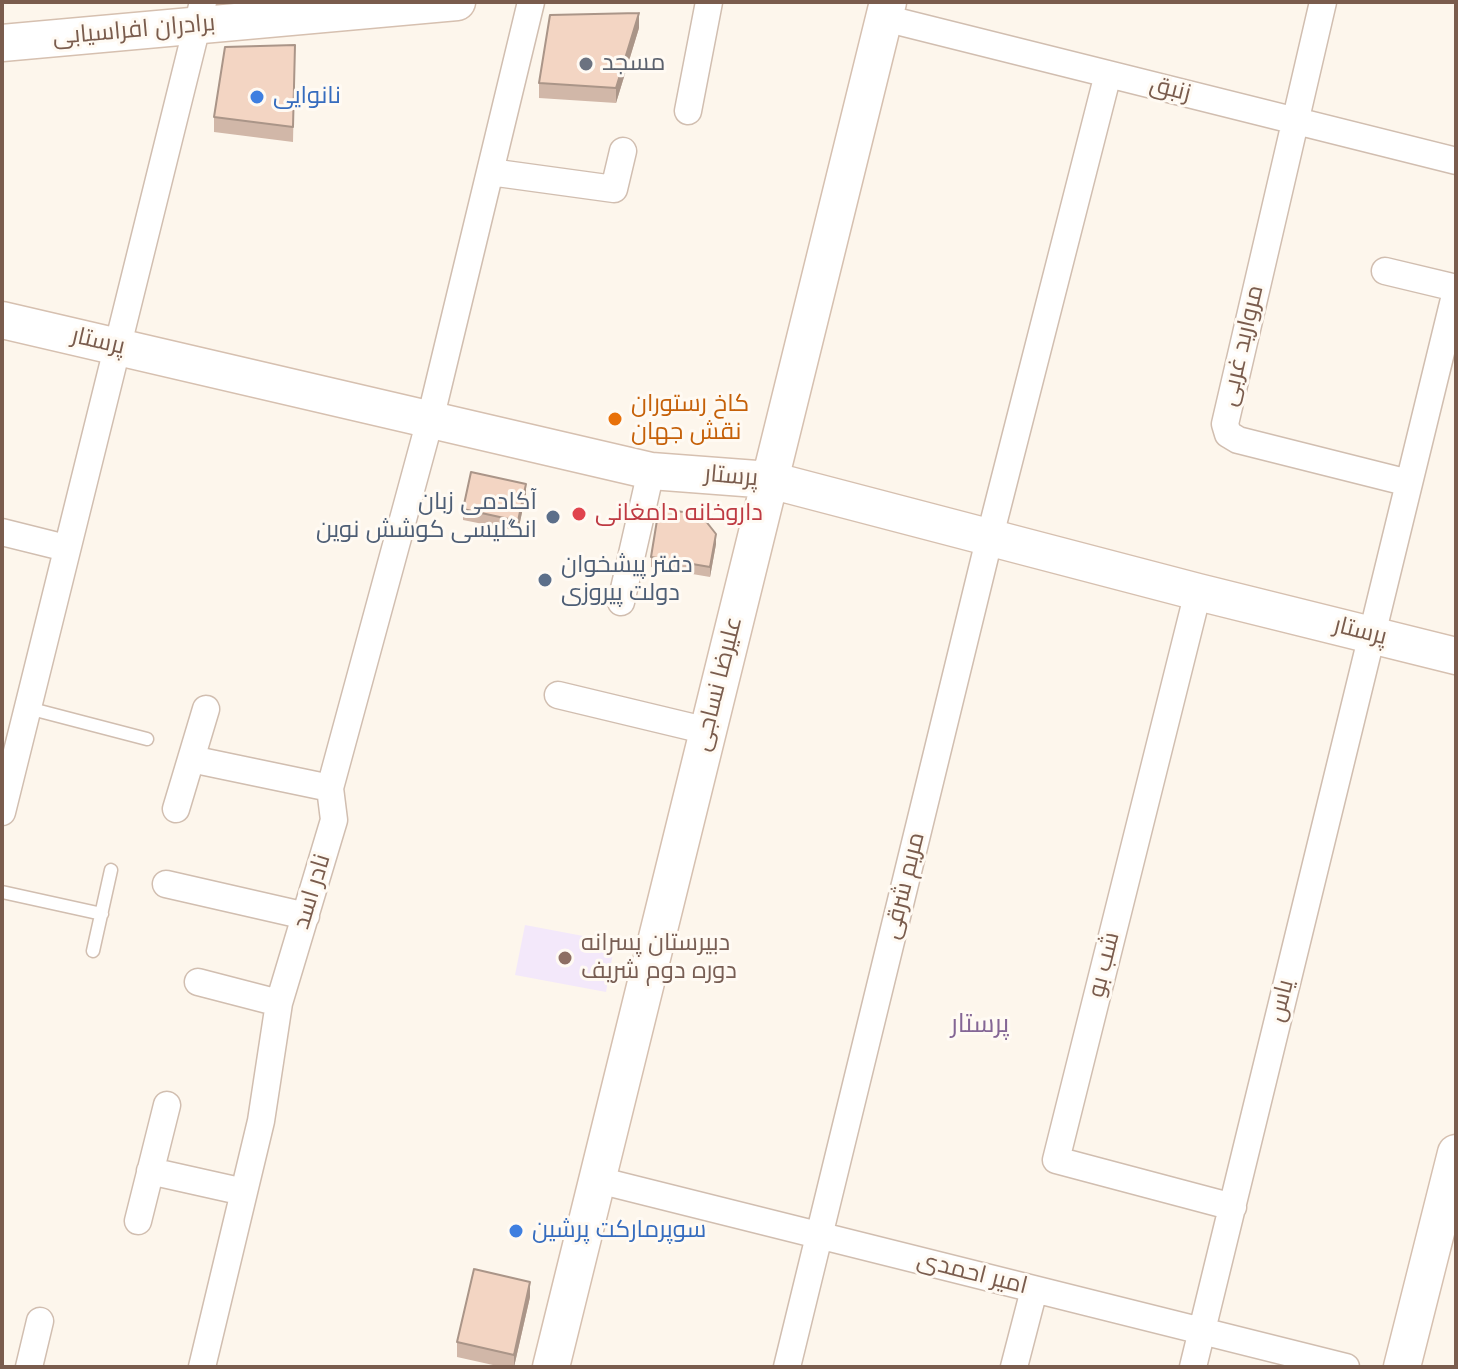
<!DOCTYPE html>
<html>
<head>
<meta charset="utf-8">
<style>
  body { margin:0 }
  #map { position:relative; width:1458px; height:1369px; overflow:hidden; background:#fdf6ec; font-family:Poppins,sans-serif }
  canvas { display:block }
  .frame { position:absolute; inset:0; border:4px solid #7a5c4d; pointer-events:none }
</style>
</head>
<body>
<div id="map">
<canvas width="1458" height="1369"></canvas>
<div class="frame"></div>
</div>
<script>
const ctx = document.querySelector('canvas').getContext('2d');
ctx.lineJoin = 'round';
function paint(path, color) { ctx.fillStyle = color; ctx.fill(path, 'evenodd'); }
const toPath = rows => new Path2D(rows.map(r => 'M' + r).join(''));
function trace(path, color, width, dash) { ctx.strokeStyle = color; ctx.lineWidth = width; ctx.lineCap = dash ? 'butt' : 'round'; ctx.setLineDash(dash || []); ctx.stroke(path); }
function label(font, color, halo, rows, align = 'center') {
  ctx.font = font + ' Poppins,Cairo,sans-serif'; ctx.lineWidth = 6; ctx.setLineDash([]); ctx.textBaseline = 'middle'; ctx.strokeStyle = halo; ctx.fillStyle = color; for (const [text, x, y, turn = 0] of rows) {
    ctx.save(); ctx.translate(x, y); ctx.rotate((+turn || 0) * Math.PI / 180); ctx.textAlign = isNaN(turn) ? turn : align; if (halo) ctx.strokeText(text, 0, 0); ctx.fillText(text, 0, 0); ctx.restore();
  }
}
paint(toPath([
  [525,925,615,942,606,992,515,975]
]), '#f3e8fa');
const lane = toPath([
  [28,708,147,739],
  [2,892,102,914],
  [93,951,111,870]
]);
const street = toPath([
  [1323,2,1225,424,1228,434,1238,440,1409,483],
  [884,18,1456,161],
  [688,111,709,2],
  [490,172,614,189,623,151],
  [1385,271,1456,288],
  [2,532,66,548],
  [1198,592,1056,1160,1233,1207],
  [621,602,651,471],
  [558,695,708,731],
  [191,759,330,788],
  [176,809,206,709],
  [2,812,203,2],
  [166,884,306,916],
  [198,982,279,1003],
  [150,1171,244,1192],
  [598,1180,1346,1367],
  [138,1221,167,1105],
  [29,1367,40,1321],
  [202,1367,261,1121,279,1003,334,820,330,788,430,420,531,2],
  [787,1367,990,536,1108,74],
  [1014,1367,1034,1290],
  [1193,1367,1456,291]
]);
const secondary = toPath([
  [2,43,457,2],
  [2,320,651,471,770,480,1198,592,1456,656],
  [551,1367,888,2],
  [1402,1367,1456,1153]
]);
trace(lane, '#d1beb0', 15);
trace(street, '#d1beb0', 29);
trace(secondary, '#d6c0b0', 39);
trace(lane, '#fff', 12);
trace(street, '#fff', 26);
trace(secondary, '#fff', 36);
paint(toPath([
  [639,28,616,103,539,98,539,83],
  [295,45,293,142,214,132,214,117],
  [526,494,518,531,463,520,463,509],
  [716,544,710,577,651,567,651,557],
  [530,1297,514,1367,502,1367,457,1357,457,1342]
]), '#d1b7a8');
paint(toPath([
  [639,13,639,28,616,103,616,88],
  [526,484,526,494,518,531,518,521],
  [716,534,716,544,710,577,710,567],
  [530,1282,530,1297,514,1367,514,1355]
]), '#aa9588');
const building = toPath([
  [639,13,616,88,539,83,550,15,639,13],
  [295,45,293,127,214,117,225,47,295,45],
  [471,472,526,484,518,521,463,509,471,472],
  [659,508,701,515,716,534,710,567,651,557,659,508],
  [474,1269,530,1282,514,1355,457,1342,474,1269]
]);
paint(building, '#f3d5c3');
trace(building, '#aa9588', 2);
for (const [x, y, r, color] of [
  [586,64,8,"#6b7280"],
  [257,97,8,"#3f7fe0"],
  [615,419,8,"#e8710a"],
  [579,514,8,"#e0444e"],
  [553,517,8,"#5c6f8a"],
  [545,580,8,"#5c6f8a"],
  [565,958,8,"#8d6e63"],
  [516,1231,8,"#3f7fe0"]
]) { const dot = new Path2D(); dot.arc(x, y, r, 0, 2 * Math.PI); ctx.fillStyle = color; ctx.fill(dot); trace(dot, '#fffaf3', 3); }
label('24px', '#7a5c4d', '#fffaf3', [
  ["برادران افراسیابی",134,31,-5],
  ["زنبق",1170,90,14],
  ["پرستار",98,342,13],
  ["مروارید غربی",1243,346,-77],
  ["پرستار",731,477,5],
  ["پرستار",1360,632,14],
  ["علیرضا نساجی",719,684,-76],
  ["مریم شرقی",905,886,-76],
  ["نادر اسد",313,892,-73],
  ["شب بو",1105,965,-76],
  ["یاس",1282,1001,-76],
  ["امیر احمدی",972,1274,14]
]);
label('24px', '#5b616d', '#fffaf3', [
  ["مسجد",602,64]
], 'left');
label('24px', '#366cbe', '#fffaf3', [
  ["نانوایی",273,97],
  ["سوپرمارکت پرشین",532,1231]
], 'left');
label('24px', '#c56008', '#fffaf3', [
  ["کاخ رستوران",631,405],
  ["نقش جهان",631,433]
], 'left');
label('24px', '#4e5e75', '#fffaf3', [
  ["آکادمی زبان",537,503],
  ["انگلیسی کوشش نوین",537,531],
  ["دفتر پیشخوان",561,566,"left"],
  ["دولت پیروزی",561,594,"left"]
], 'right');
label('24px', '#be3a42', '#fffaf3', [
  ["داروخانه دامغانی",595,514]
], 'left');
label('24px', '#785e54', '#fffaf3', [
  ["دبیرستان پسرانه",581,944],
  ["دوره دوم شریف",581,972]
], 'left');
label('26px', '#846695', '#fffaf3', [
  ["پرستار",980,1025]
]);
</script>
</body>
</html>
